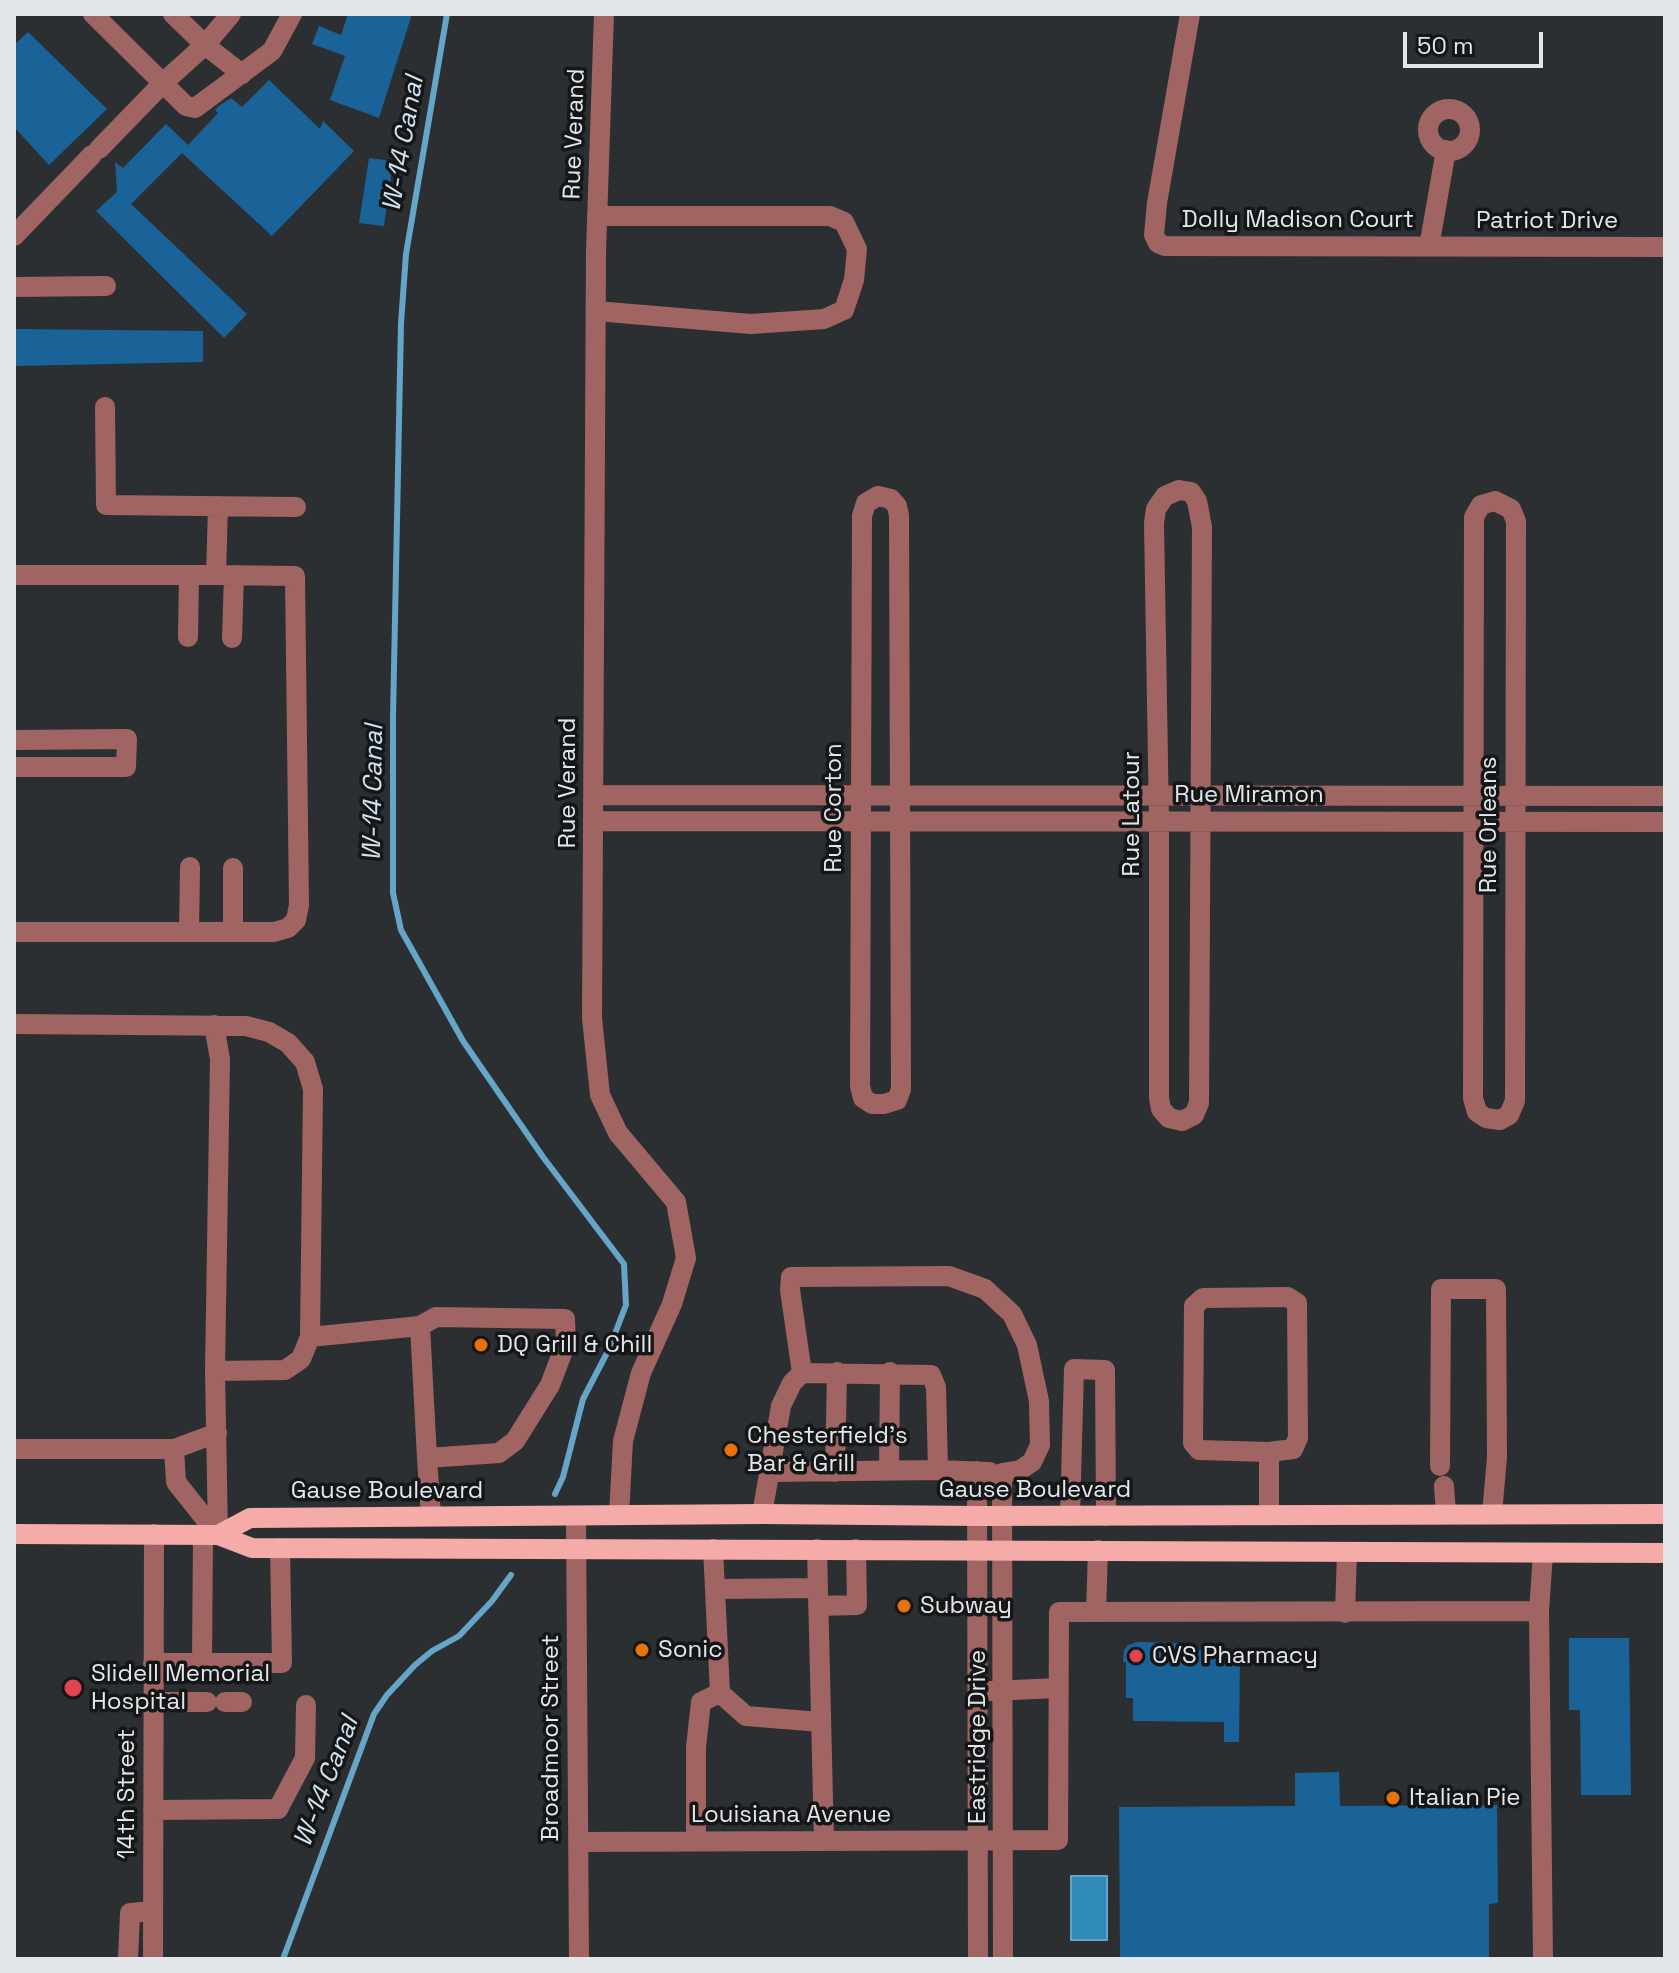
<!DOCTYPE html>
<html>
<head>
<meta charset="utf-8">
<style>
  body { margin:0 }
  #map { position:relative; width:1679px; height:1973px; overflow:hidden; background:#2b2f32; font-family:"Space Grotesk",sans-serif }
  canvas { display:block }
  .frame { position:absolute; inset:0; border:16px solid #e4e7e9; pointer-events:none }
  .scale { position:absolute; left:1403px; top:32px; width:140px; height:36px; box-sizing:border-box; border:4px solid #e4e7e9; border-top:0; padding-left:10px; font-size:24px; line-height:28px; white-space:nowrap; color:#e4e7e9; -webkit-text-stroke:6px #151618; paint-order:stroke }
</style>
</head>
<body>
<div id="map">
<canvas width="1679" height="1973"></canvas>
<div class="frame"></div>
<div class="scale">50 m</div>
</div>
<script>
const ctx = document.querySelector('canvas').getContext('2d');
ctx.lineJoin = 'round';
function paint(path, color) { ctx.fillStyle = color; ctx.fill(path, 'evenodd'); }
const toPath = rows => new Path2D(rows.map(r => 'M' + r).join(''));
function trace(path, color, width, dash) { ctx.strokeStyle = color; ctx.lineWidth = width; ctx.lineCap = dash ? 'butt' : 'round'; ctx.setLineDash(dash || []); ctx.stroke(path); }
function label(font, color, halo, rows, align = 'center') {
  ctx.font = font + ' "Space Grotesk",sans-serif'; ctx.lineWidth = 7; ctx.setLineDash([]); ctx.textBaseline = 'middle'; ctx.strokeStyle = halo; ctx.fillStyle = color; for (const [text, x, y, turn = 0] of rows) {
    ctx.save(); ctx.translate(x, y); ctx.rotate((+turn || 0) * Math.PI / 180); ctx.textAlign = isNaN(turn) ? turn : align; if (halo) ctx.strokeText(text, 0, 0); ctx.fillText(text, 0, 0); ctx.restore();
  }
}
const water = toPath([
  [1071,1876,1107,1876,1107,1940,1071,1940,1071,1876]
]);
paint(water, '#2f89b9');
trace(water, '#65a5c7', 2);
trace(toPath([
  [447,14,406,254,401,323,393,717,393,893,401,930,463,1041,543,1157,624,1264,626,1305,609,1349,583,1399,563,1477,555,1494],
  [283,1959,374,1714,387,1695,415,1665,432,1651,459,1636,492,1601,511,1575]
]), '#65a5c7', 6);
paint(toPath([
  [348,14,412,14,379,118,330,100,345,56,312,44,319,26,341,35],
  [28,32,107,109,49,165,14,127,14,45],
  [269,80,320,129,323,121,354,151,272,236,182,153,131,204,247,314,224,338,96,211,117,192,115,162,123,168,166,124,188,145,218,113,215,110,219,106,231,98,242,107],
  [369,158,393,161,384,226,359,223],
  [14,329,203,331,203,362,14,366],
  [1569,1638,1629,1638,1631,1795,1581,1795,1580,1710,1569,1710],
  [1137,1642,1181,1643,1181,1650,1240,1650,1239,1742,1224,1742,1224,1722,1133,1721,1133,1698,1126,1698,1126,1662,1123,1662,1124,1650,1128,1645],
  [1339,1772,1340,1806,1497,1805,1498,1903,1489,1904,1489,1959,1120,1959,1119,1807,1295,1806,1295,1773]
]), '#1a6399');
trace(toPath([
  [93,14,186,106,195,108,272,51,292,14],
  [173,14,205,45,242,74],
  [604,14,596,251,592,1018,600,1095,618,1133,676,1202,686,1258,672,1304,641,1373,623,1441,619,1515],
  [1190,14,1157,203,1154,235,1158,243,1165,246,1665,247],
  '1428 130a21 21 0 1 1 42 0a21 21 0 1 1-42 0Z',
  [99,149,164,82,205,45,231,14],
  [14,236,92,155],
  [1429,247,1446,150],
  [14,287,106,286],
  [596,311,751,324,824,319,844,310,854,280,857,249,844,222,830,216,597,216],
  [105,407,106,505,296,507],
  [1179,490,1191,492,1197,501,1202,527,1199,1103,1194,1115,1182,1121,1169,1118,1161,1109,1159,1098,1159,821,1154,523,1156,509,1165,496,1179,490],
  [878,496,891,499,897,506,899,516,901,1089,897,1100,884,1104,872,1104,863,1098,860,1086,862,516,866,503,878,496],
  [1495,501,1511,509,1516,521,1515,1101,1509,1115,1500,1120,1486,1118,1477,1112,1473,1098,1474,517,1481,505,1495,501],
  [14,575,216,575],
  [188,637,189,575],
  [232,638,234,575],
  [14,740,127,739,126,767,14,767],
  [594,795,1665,796],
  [593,821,1665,822],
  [233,868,233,932],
  [14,932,274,932,288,928,296,920,299,905,295,576,216,575,218,506],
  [189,932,190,867],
  [14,1024,246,1026,269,1032,288,1043,305,1062,313,1089,310,1337,301,1359,285,1370,215,1371],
  [214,1025,220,1059,215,1371,218,1535],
  [310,1337,420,1326],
  [802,1373,790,1290,791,1277,949,1276,985,1289,1012,1314,1027,1345,1039,1401,1040,1445,1032,1462,1020,1470,1002,1473,1003,1959],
  [14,1449,174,1449,217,1433],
  [174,1449,176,1482,218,1535],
  [1269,1452,1199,1450,1193,1443,1194,1306,1203,1298,1288,1297,1297,1303,1298,1438,1293,1449,1269,1452,1269,1515],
  [427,1458,499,1453,515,1441,550,1385,566,1343,565,1319,436,1317,420,1326,427,1458,431,1516],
  [1440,1466,1441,1289,1496,1289,1497,1457,1492,1514],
  [889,1470,890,1372],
  [977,1471,978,1959],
  [769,1472,938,1470,990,1472],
  [835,1472,837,1372],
  [1444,1486,1446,1514],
  [762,1514,781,1406,792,1383,802,1373,931,1375,936,1387,938,1470],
  [576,1516,579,1959],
  [1070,1516,1074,1369,1105,1370,1106,1516],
  [713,1549,715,1589,818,1588],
  [817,1549,824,1841],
  [1543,1553,1539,1611,1543,1959],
  [818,1606,857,1605,856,1549],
  [1096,1612,1098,1550],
  [1345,1613,1347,1552],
  [153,1663,282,1663,280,1548],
  [202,1663,203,1535],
  [990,1691,1059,1688],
  [720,1693,746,1716,821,1722],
  [153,1702,207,1702],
  [225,1702,242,1702],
  [153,1810,278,1809,305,1758,306,1705],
  [696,1841,696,1747,701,1702,720,1693,715,1589],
  [578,1842,1058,1840,1059,1612,1539,1611],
  [128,1959,130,1913,153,1911],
  [153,1959,154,1534]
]), '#a06563', 20);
trace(toPath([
  [14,1534,218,1535,252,1548,1665,1553],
  [218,1535,250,1518,762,1514,978,1516,1665,1514]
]), '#f5aba7', 20);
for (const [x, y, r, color] of [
  [481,1345,8,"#e8710a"],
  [731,1450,8,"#e8710a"],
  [904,1606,8,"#e8710a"],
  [642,1650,8,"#e8710a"],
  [1136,1656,8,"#e0444e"],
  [73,1688,10,"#e0444e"],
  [1393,1798,8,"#e8710a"]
]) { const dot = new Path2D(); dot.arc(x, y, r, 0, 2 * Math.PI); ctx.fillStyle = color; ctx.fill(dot); trace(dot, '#151618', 3); }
label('24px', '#e4e7e9', '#151618', [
  ["Rue Verand",575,134,-88],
  ["Dolly Madison Court",1298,220],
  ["Patriot Drive",1547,221],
  ["Rue Verand",568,783,-90],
  ["Rue Miramon",1249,795],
  ["Rue Corton",834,808,-90],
  ["Rue Latour",1132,814,-90],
  ["Rue Orleans",1489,825,-90],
  ["Gause Boulevard",1035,1490],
  ["Gause Boulevard",387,1491],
  ["Eastridge Drive",978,1737,-90],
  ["Broadmoor Street",551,1738,-90],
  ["14th Street",127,1794,-90],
  ["Louisiana Avenue",791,1815]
]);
label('24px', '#e4e7e9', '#151618', [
  ["DQ Grill & Chill",497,1345],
  ["Chesterfield's",747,1436],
  ["Bar & Grill",747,1464],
  ["Subway",920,1606],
  ["Sonic",658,1650],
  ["CVS Pharmacy",1152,1656],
  ["Slidell Memorial",91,1674],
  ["Hospital",91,1702],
  ["Italian Pie",1409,1798]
], 'left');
label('italic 26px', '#cfe3f1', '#151618', [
  ["W-14 Canal",404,144,-80],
  ["W-14 Canal",374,793,-89],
  ["W-14 Canal",327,1782,-69]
]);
</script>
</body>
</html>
